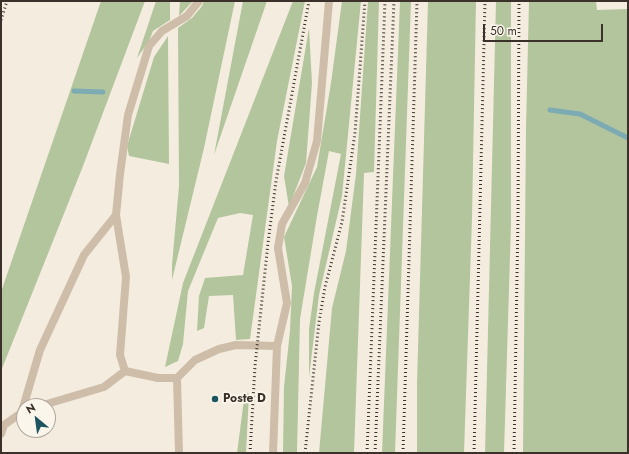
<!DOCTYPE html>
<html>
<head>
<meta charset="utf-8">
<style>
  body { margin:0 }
  #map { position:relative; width:629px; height:454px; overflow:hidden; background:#f4eddf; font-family:Jost,sans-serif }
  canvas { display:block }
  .frame { position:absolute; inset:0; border:2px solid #3b312a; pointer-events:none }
  .north { position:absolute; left:16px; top:398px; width:40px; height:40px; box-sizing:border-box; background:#fbf6ec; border:1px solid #aea79e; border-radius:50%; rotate:331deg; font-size:11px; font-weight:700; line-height:16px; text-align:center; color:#3b312a }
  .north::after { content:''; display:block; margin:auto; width:14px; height:18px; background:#1c5460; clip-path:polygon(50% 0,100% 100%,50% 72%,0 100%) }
  .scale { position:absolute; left:483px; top:24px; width:120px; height:18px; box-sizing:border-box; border:2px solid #3b312a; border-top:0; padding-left:5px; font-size:12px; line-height:14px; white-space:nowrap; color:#3b312a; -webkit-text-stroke:3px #fbf6ec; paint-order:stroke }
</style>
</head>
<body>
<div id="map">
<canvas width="629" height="454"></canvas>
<div class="frame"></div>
<div class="north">N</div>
<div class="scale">50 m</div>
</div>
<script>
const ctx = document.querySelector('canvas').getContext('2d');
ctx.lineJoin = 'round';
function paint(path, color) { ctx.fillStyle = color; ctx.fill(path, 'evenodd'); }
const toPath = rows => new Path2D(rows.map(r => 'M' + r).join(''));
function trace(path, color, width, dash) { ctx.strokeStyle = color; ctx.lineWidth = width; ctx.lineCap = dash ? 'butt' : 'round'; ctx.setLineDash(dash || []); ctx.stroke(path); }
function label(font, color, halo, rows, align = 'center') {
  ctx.font = font + ' Jost,sans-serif'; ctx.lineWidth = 3.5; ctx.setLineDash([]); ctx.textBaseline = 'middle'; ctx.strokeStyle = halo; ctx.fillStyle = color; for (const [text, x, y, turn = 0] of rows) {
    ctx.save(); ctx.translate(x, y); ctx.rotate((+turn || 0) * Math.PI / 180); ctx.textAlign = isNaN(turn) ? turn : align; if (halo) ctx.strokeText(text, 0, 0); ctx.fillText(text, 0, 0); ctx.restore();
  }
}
paint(toPath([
  [101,1,145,1,83,166,1,371,1,292],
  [156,1,170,1,170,20,153,31,149,41,137,58],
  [180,1,193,1,179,16],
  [204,1,235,1,204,148,172,280,172,265,179,186,178,28,192,18,202,6],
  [243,1,267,1,214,155],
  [293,1,305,1,277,141,250,339,236,340,233,295,209,296,204,328,197,331,199,296,205,278,243,275,253,215,240,213,218,218,188,291,183,344,178,361,165,367,183,283],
  [342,1,361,1,342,196,319,295,309,377,309,329,314,293,341,154,329,151,317,216,300,319,297,453,283,453,284,387,290,331,292,286,284,237,317,167,331,83],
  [368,1,379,1,374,172,364,173,354,453,319,453,332,308,346,251,356,174],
  [400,1,411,1,395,453,382,453],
  [428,1,476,1,472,218,464,453,417,453,417,383],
  [496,1,511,1,511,223,504,453,485,453],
  [529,1,596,1,597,10,628,9,628,453,523,453,526,128],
  [309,28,312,83,306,163,289,207,284,176],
  [168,36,169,164,129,156,127,146,154,57],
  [245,392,249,394,246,453,237,453]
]), '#b3c59d');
trace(toPath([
  [74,91,103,92],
  [550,110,580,114,628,138]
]), '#7cabb4', 5);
trace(toPath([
  [116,215,126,277,120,355,125,371],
  [277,346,287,303,278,248,282,224,305,183,317,141,329,1],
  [177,378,179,453],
  [40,406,104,387,125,371,158,378,177,378,195,360,219,349,236,345,277,346,273,453],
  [22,411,40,350,84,255,116,215,120,174,128,115,149,46,162,31,187,16,199,1],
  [1,434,4,425,24,411]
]), '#cebea9', 8);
trace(toPath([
  [1,20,7,1],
  [250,453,255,366,268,243,276,181,309,1],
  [305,453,319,322,325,287,342,222,355,133,365,1],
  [367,453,385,1],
  [375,453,394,1],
  [403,453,417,1],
  [474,453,485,1],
  [514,453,518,217,519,1]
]), '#3b312a', 3, [1, 3]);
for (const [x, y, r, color] of [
  [215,399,4,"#1c5460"]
]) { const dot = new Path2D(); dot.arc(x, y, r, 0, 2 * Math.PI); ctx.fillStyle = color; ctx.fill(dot); trace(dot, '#fbf6ec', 1.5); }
label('bold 12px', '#3b312a', '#fbf6ec', [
  ["Poste D",223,399]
], 'left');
</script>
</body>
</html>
